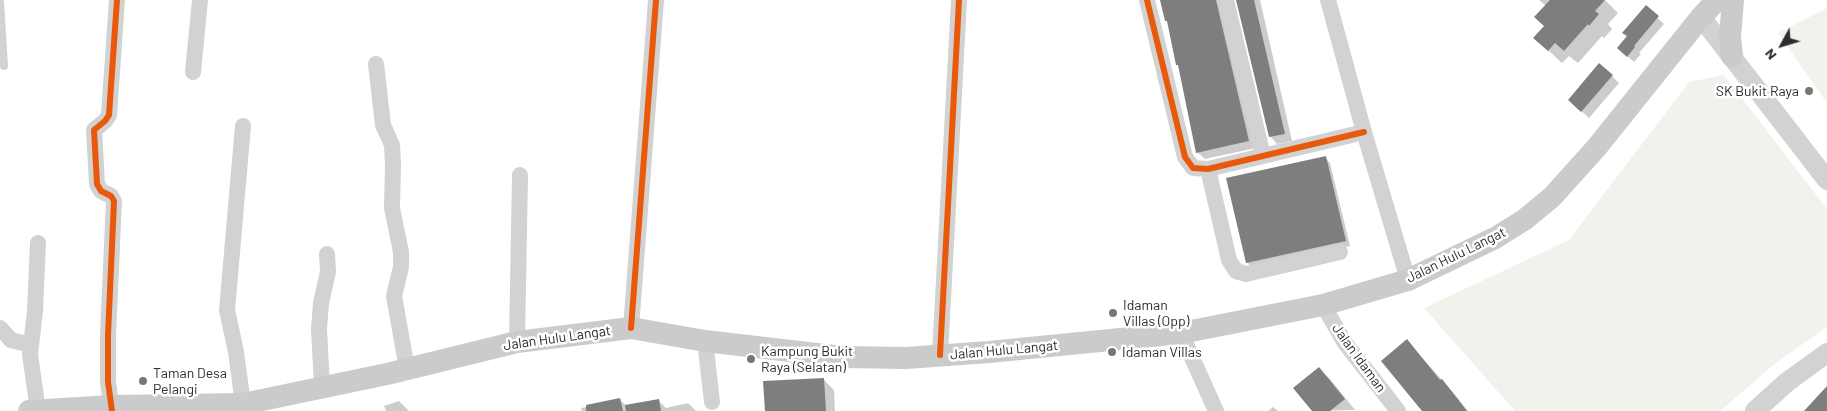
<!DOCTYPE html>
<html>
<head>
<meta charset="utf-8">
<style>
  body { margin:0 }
  #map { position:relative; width:1827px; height:411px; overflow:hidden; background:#fff; font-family:Barlow,sans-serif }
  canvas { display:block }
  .north { position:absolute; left:1757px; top:20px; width:50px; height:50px; -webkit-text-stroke:4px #fff; paint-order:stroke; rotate:231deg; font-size:14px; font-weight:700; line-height:20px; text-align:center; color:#2d2d2d }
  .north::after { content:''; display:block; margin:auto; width:18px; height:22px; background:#2d2d2d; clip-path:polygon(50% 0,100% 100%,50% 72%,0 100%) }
</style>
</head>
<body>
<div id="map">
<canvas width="1827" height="411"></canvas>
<div class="north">N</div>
</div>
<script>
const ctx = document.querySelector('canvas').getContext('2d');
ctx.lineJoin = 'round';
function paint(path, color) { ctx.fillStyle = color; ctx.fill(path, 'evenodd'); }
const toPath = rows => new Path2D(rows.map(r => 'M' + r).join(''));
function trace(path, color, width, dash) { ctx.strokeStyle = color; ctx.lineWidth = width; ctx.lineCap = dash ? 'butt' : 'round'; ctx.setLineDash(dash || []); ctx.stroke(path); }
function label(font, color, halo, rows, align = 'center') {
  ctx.font = font + ' Barlow,sans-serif'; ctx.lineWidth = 5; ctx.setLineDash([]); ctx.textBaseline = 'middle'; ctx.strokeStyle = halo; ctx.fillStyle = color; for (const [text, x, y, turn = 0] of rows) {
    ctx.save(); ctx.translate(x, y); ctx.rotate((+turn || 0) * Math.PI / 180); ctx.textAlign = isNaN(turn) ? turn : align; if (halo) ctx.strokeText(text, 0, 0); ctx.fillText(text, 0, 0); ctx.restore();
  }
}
paint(toPath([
  [1827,8,1827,103,1778,33],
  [1724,75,1827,209,1827,327,1777,362,1720,411,1515,411,1424,308,1569,240,1689,82]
]), '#f0f3ec');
paint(toPath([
  [1162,0,1226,0,1256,148,1205,159,1197,152,1180,67,1178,65],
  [1238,0,1260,0,1292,141,1277,144,1270,136],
  [1539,0,1605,0,1618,13,1608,24,1612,29,1604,38,1602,36,1578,63,1569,56,1562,63,1535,38,1545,26,1546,6],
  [1646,7,1664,24,1639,53,1641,54,1634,62,1625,54],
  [1612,76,1619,83,1589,118,1577,107],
  [1325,158,1330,163,1350,246,1252,268,1247,262],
  [1407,341,1452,391,1468,411,1423,411],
  [1319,369,1330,379,1355,410,1313,411],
  [823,379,834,390,835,411,766,411],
  [620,400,627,406,658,400,666,408,688,403,696,411,582,411,581,408],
  [399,401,409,411,386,411,384,406],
  [1273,407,1278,411,1268,411]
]), '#0003');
paint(toPath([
  [1160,0,1216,0,1249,141,1196,153,1178,65,1176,65,1167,21,1165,21],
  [1236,0,1254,0,1285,134,1269,137],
  [1550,0,1605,0,1595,11,1599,14,1589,26,1588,24,1564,51,1555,43,1548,51,1533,38,1544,26,1534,17],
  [1646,5,1659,16,1634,46,1635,47,1627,57,1617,48,1627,36,1622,33],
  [1599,63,1613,75,1581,112,1568,100],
  [1326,156,1346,241,1246,263,1226,178],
  [1407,339,1440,380,1442,379,1467,411,1422,411,1381,361],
  [1319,367,1345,399,1330,411,1312,411,1293,388],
  [824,378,826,411,765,411,763,381],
  [1827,386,1827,411,1804,411],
  [620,398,623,411,586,411,586,405],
  [659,399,661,411,626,411,625,405]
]), '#7e7e7e');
trace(toPath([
  [0,0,4,66]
]), '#d2d2d2', 8);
trace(toPath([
  [1147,0,1185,157,1193,168,1208,169,1364,132],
  [1226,0,1263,156],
  [1328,0,1364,132,1408,280],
  [376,64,383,125,392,145,393,164,392,208,401,252,401,267,394,296,407,369],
  [193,72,200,0],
  [1208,169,1229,260,1236,271,1246,274,1340,252],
  [38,243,35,311,30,354,38,411],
  [1323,305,1345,343,1398,411],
  [0,328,11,340,31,345],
  [631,328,656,0],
  [1181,333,1216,411],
  [705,341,712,402],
  [517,342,520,175],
  [940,355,959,0],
  [322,387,319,329,321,303,328,272,327,254],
  [243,404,236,352,227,310,243,126],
  [112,411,108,382,108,335,114,201,111,196,101,191,97,184,94,130,105,121,109,115,117,0]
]), '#d2d2d2', 16);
trace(toPath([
  [1701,17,1827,180],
  [1755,411,1787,382,1827,353]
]), '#d2d2d2', 20);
trace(toPath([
  [1732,56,1730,37,1733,0],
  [29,411,111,406,243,404,387,374,517,342,631,328,705,341,842,357,906,358,989,352,1181,333,1323,305,1408,280,1495,238,1524,220,1552,197,1597,147,1701,17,1717,0]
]), '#cbcbcb', 22);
trace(toPath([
  [1147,0,1185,157,1193,168,1208,169,1364,132],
  [631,328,656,0],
  [940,355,959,0],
  [112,411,108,382,108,335,114,201,111,196,101,191,97,184,94,130,105,121,109,115,117,0]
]), '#e8590c', 6);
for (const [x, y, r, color] of [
  [1809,91,5,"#767676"],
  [1113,313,5,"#767676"],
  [1112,352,5,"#767676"],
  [751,359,5,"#767676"],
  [143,381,5,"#767676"]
]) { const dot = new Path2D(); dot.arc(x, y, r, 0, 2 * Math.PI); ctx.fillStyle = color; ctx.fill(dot); trace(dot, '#fff', 2); }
label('14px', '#2d2d2d', '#fff', [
  ["SK Bukit Raya",1799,91,"right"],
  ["Idaman",1123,305],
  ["Villas (Opp)",1123,321],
  ["Kampung Bukit",761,351],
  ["Raya (Selatan)",761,367],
  ["Idaman Villas",1122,352],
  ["Taman Desa",153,373],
  ["Pelangi",153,389]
], 'left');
label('14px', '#2d2d2d', '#fff', [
  ["Jalan Hulu Langat",1456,255,-26],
  ["Jalan Hulu Langat",557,338,-8],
  ["Jalan Hulu Langat",1004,350,-5],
  ["Jalan Idaman",1359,358,54]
]);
</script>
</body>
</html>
